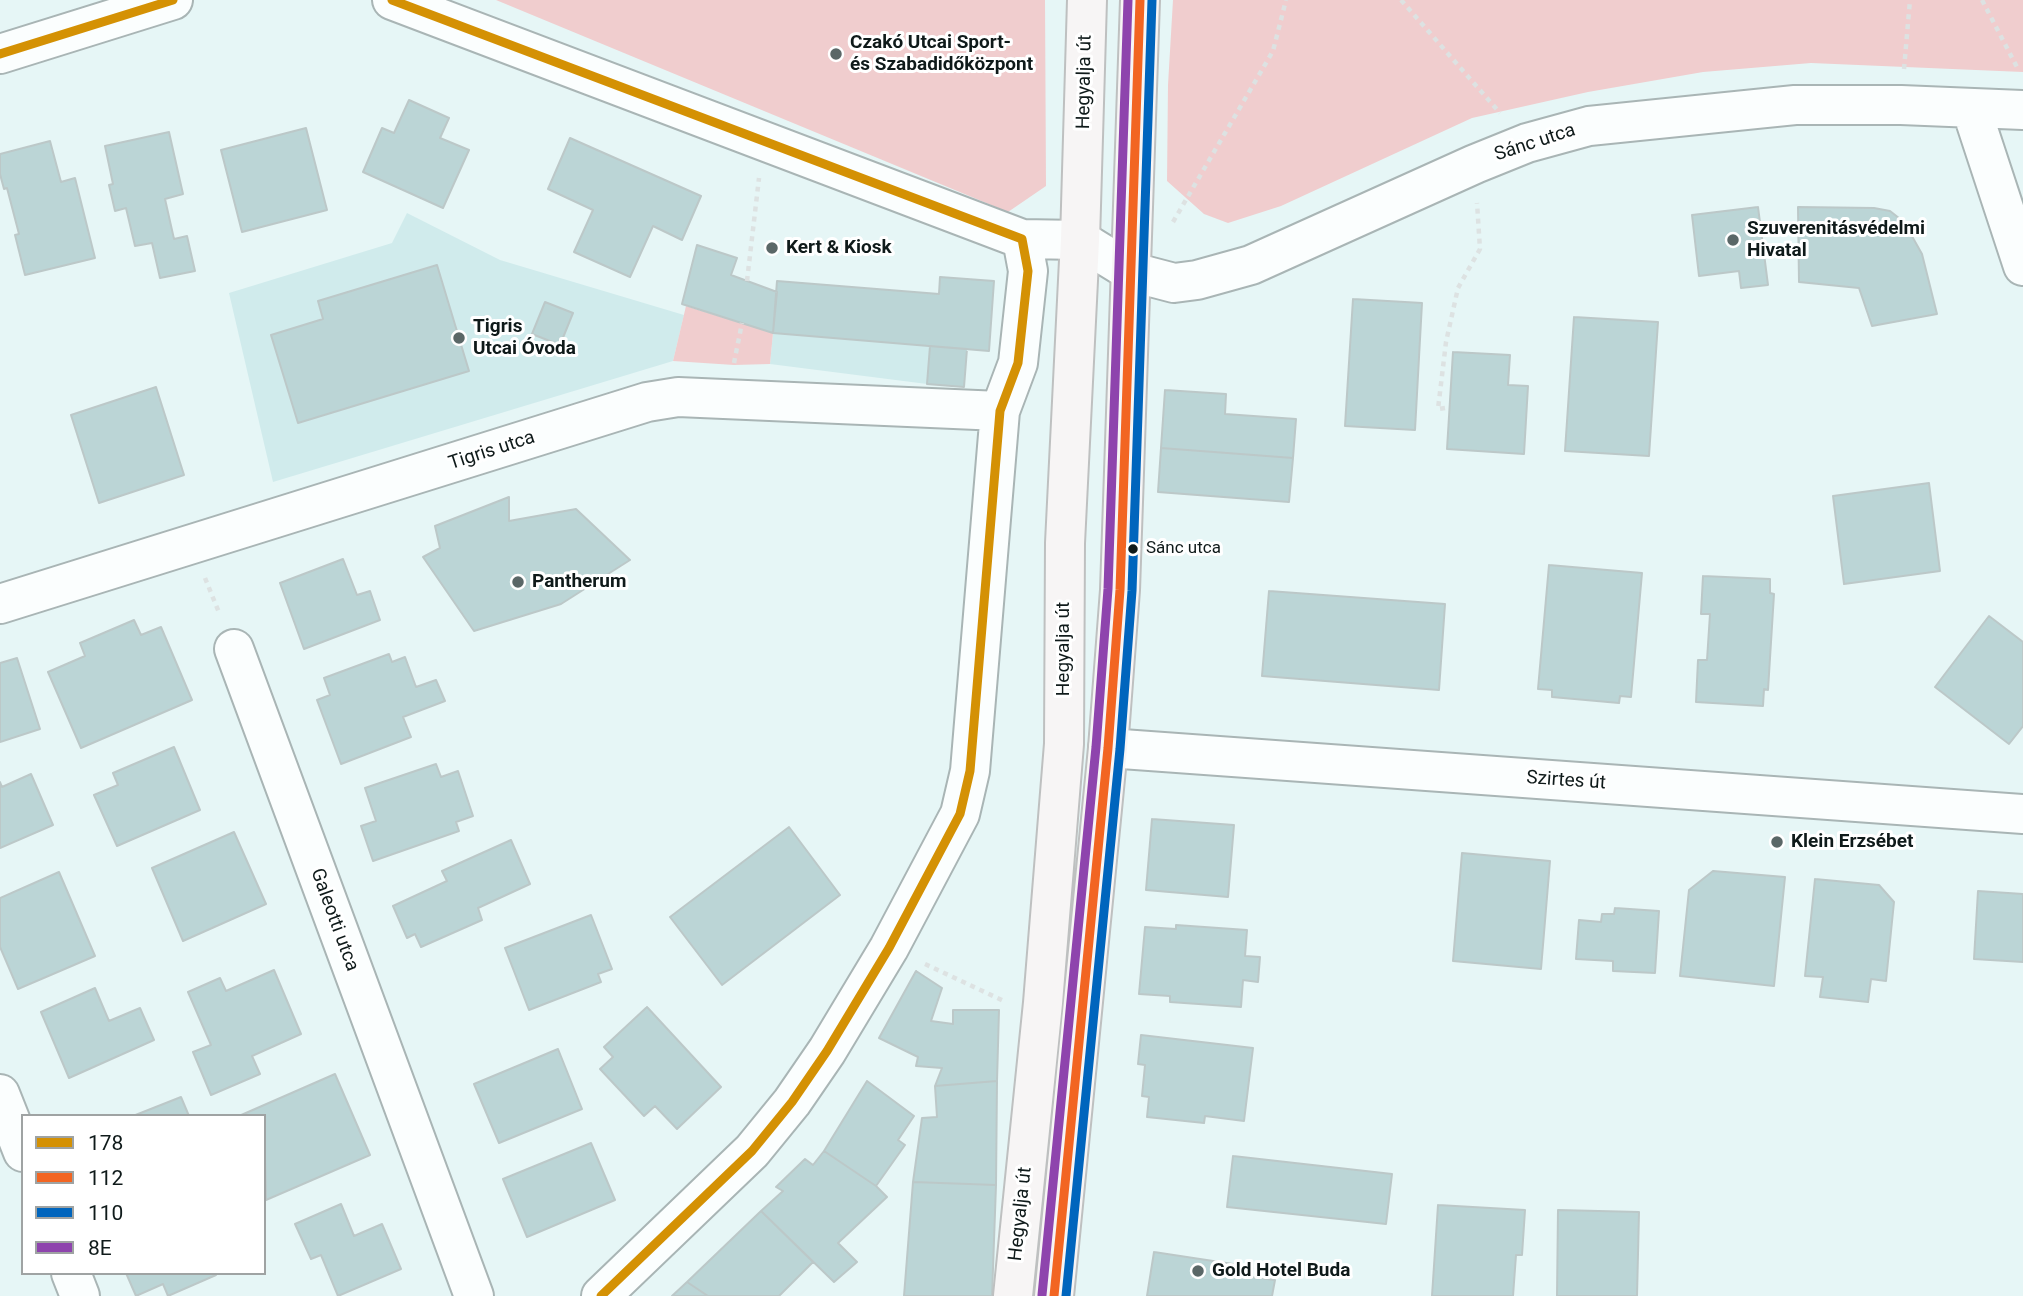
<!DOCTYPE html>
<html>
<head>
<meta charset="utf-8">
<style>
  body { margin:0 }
  #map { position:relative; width:2023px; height:1296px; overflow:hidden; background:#e6f6f6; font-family:Roboto,sans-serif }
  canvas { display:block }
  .legend { position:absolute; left:21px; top:1114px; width:245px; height:161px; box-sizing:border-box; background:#fff; border:2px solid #9fa3a3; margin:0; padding:9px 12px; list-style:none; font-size:21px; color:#0f1a1a }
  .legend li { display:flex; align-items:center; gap:14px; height:35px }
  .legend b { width:35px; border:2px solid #9fa3a3 }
</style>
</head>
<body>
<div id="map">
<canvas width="2023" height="1296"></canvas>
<ul class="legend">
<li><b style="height:9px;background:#d49104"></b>178</li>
<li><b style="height:9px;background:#f26522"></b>112</li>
<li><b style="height:9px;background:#0065bd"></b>110</li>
<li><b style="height:9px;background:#8e44ad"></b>8E</li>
</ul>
</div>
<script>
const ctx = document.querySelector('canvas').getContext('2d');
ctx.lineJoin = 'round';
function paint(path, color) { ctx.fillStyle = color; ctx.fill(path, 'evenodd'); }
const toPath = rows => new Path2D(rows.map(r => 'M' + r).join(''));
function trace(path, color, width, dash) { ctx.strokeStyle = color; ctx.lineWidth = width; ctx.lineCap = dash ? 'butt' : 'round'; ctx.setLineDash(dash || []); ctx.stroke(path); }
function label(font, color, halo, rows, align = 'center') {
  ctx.font = font + ' Roboto,sans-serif'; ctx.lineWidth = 6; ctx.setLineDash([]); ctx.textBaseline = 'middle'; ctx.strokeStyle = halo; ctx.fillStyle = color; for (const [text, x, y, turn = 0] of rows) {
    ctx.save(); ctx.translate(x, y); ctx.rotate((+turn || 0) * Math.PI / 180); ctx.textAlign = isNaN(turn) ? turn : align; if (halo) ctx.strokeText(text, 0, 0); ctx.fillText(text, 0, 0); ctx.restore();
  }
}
paint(toPath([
  [407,213,500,260,684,315,673,361,273,482,229,293,392,243],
  [773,333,930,346,927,384,770,364]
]), '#d0ebec');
paint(toPath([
  [496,0,1045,0,1046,186,1008,212],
  [1173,0,2023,0,2023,72,1811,63,1703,72,1588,92,1472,118,1281,206,1228,223,1204,214,1167,181,1168,85],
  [686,306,773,333,770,364,734,365,673,361]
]), '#f0cdce');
const building = toPath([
  [409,100,449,118,440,138,469,150,443,208,363,172,382,128,394,133,409,100],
  [306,128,327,210,242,232,221,150,306,128],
  [169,132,183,194,165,199,174,239,187,236,195,271,160,278,152,243,135,246,126,208,115,211,109,185,113,184,105,146,169,132],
  [570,138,701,196,682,240,653,226,630,277,574,252,593,210,548,189,570,138],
  [50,141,61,182,75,178,95,258,25,275,15,235,19,234,7,188,4,189,0,174,0,154,50,141],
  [1758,207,1768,285,1741,288,1739,271,1699,276,1692,215,1758,207],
  [1798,207,1874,208,1890,211,1904,222,1922,254,1937,314,1872,326,1859,288,1799,282,1798,207],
  [697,245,737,258,731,275,777,292,773,333,682,304,697,245],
  [437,265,469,371,298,423,271,335,323,319,318,301,437,265],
  [940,277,994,281,989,351,773,333,777,281,939,294,940,277],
  [1353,299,1422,303,1415,430,1345,426,1353,299],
  [545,302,573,313,560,345,532,334,545,302],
  [1574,317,1658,322,1649,456,1565,451,1574,317],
  [930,346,967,349,964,387,927,384,930,346],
  [1453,352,1510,355,1508,385,1528,386,1524,454,1447,449,1453,352],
  [156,387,184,475,99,503,71,415,156,387],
  [1165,390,1226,394,1225,414,1296,419,1293,458,1161,448,1165,390],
  [1161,448,1293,458,1289,502,1158,492,1161,448],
  [1929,483,1940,571,1844,584,1833,496,1929,483],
  [509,497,509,521,576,509,630,560,561,604,474,631,423,557,440,548,435,526,509,497],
  [343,559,357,595,370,591,380,620,304,649,280,583,343,559],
  [1549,565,1642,573,1631,697,1620,696,1619,703,1552,697,1552,690,1538,689,1549,565],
  [1703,576,1770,579,1770,593,1774,594,1768,690,1764,689,1763,706,1696,702,1698,660,1707,660,1710,614,1701,614,1703,576],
  [1269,591,1445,604,1439,690,1262,676,1269,591],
  [1989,616,2023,642,2023,726,2009,744,1935,687,1989,616],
  [134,620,141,635,161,627,192,700,81,748,48,672,85,656,80,643,134,620],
  [389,654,392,662,405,657,416,687,436,680,445,701,403,717,411,737,341,764,317,700,330,695,324,678,389,654],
  [17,658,40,729,0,742,0,663,17,658],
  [174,747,200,810,117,846,94,795,118,785,113,773,174,747],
  [436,764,441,777,458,771,473,816,456,822,459,831,373,861,361,826,376,821,365,788,436,764],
  [31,774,53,825,0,848,0,782,2,787,31,774],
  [1152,819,1234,825,1228,897,1146,890,1152,819],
  [789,827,840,895,722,985,670,917,789,827],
  [234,832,266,904,183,941,152,868,234,832],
  [511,840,530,884,478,908,482,920,421,947,415,934,407,938,393,906,447,881,442,871,511,840],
  [1462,853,1550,861,1541,969,1453,961,1462,853],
  [1713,871,1785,877,1774,986,1680,976,1689,890,1713,871],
  [59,872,95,956,18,989,0,947,0,898,59,872],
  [1815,879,1879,885,1894,902,1886,981,1871,979,1868,1002,1820,997,1823,977,1805,976,1815,879],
  [1978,891,2023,894,2023,962,1974,959,1978,891],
  [1615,908,1659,911,1655,973,1613,971,1613,961,1576,959,1579,920,1601,922,1602,914,1614,914,1615,908],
  [591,915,612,969,598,974,601,982,529,1010,505,948,591,915],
  [1176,925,1247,930,1245,956,1260,957,1258,982,1243,980,1241,1007,1170,1002,1170,996,1139,994,1145,927,1176,929,1176,925],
  [274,970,301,1034,252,1056,260,1074,211,1095,193,1052,211,1045,188,992,220,978,226,991,274,970],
  [916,971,942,988,931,1021,953,1024,953,1010,999,1010,997,1081,935,1086,942,1068,916,1066,918,1057,879,1038,916,971],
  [95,988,109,1021,140,1008,154,1040,69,1078,41,1012,95,988],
  [647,1007,721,1087,677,1129,655,1106,644,1116,600,1069,613,1057,604,1047,647,1007],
  [1141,1035,1253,1048,1244,1121,1205,1116,1204,1123,1147,1117,1149,1097,1142,1096,1145,1065,1138,1064,1141,1035],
  [558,1049,582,1109,499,1143,474,1084,558,1049],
  [335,1074,370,1155,266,1200,264,1116,239,1116,335,1074],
  [867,1081,914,1116,898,1140,905,1145,876,1186,824,1151,867,1081],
  [997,1081,996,1185,913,1182,922,1118,937,1117,935,1086,997,1081],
  [181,1097,189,1116,133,1116,181,1097],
  [591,1143,615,1200,527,1237,503,1179,591,1143],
  [824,1151,876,1186,887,1197,838,1243,857,1262,834,1282,761,1211,783,1191,776,1187,805,1159,813,1165,824,1151],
  [1233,1156,1392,1174,1386,1224,1227,1207,1233,1156],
  [913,1182,996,1185,992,1296,904,1296,913,1182],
  [341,1204,354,1236,382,1224,401,1269,338,1296,321,1255,311,1259,295,1224,341,1204],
  [1438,1205,1525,1210,1522,1255,1516,1255,1513,1296,1432,1296,1438,1205],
  [1558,1210,1639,1212,1637,1296,1557,1296,1558,1210],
  [761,1211,813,1262,779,1296,708,1296,687,1282,761,1211],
  [1154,1252,1246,1266,1244,1276,1275,1280,1272,1296,1147,1296,1154,1252],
  [126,1273,216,1273,216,1275,168,1296,163,1284,136,1296,126,1273],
  [687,1282,708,1296,672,1296,687,1282]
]);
paint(building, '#bbd5d6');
trace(building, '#bcc8c8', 2);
const minor = toPath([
  [392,0,1022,239,1080,240,1132,272,1174,283,1197,280,1251,265,1475,164,1527,143,1589,126,1795,105,1901,105,2023,110],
  [0,54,173,0],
  [1971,108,2023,266],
  [0,604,647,402,678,397,1000,411],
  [234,649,474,1296],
  [1108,748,2023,814],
  [0,1094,23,1152],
  [71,1273,80,1296],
  [601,1296,752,1151,792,1102,827,1051,889,948,960,814,970,771,1000,411,1018,363,1028,271,1022,239]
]);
const major = toPath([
  [1013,1296,1043,1003,1064,744,1065,543,1080,240,1087,0],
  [1054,1296,1108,748,1120,590,1140,0]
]);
trace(minor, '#a9b5b5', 42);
trace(major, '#bec0c0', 42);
trace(toPath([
  [1401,0,1500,113],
  [1982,0,2019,71],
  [1904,69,1910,0],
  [1173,222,1273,51,1286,0],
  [747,281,759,178],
  [734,363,742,323],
  [1445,408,1438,409,1446,342,1458,288,1480,249,1477,203],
  [205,578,220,615],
  [925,964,1006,1002]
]), '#dde2e2', 4.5, [5, 5]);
trace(minor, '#fbfefe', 38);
trace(major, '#f7f5f5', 38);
trace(toPath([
  [392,0,1022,239],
  [0,54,173,0],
  [601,1296,752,1151,792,1102,827,1051,889,948,960,814,970,771,1000,411,1018,363,1028,271,1022,239]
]), '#d49104', 9);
trace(toPath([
  [1054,1296,1108,748,1120,590,1140,0]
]), '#f26522', 9);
trace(toPath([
  [1066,1296,1120,749,1132,591,1152,0]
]), '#0065bd', 9);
trace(toPath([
  [1042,1295,1096,747,1108,589,1128,0]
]), '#8e44ad', 9);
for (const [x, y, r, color] of [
  [836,54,7,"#5a6767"],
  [1733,240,7,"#5a6767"],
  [772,248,7,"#5a6767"],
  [459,338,7,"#5a6767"],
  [1133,549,6,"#0f1a1a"],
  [518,582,7,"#5a6767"],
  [1777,842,7,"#5a6767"],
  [1198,1271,7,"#5a6767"]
]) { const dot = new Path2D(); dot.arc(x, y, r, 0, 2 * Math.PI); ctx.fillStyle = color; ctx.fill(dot); trace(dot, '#fff', 2.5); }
label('17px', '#0f1a1a', '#fff', [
  ["Sánc utca",1146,549]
], 'left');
label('bold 19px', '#0f1a1a', '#fff', [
  ["Czakó Utcai Sport-",850,43],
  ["és Szabadidőközpont",850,65],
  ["Szuverenitásvédelmi",1747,229],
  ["Hivatal",1747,251],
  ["Kert & Kiosk",786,248],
  ["Tigris",473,327],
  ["Utcai Óvoda",473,349],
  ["Pantherum",532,582],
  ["Klein Erzsébet",1791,842],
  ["Gold Hotel Buda",1212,1271]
], 'left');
label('19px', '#0f1a1a', '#fff', [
  ["Hegyalja út",1085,82,-89],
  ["Sánc utca",1535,143,-18],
  ["Tigris utca",492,451,-18],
  ["Hegyalja út",1064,649,-90],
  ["Szirtes út",1566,781,4],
  ["Galeotti utca",334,920,70],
  ["Hegyalja út",1021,1214,-84]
]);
</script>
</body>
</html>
